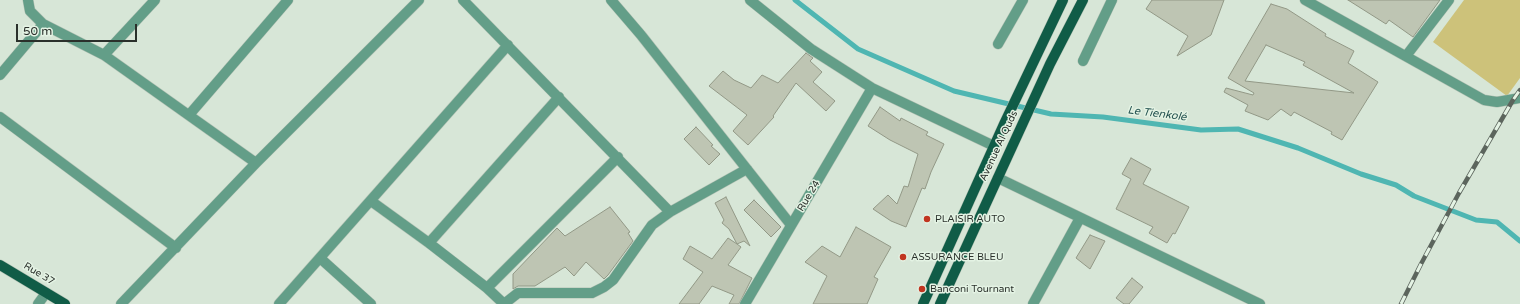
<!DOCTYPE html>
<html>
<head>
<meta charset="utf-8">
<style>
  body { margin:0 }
  #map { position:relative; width:1520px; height:304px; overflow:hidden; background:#d7e6d7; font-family:"Varela Round",sans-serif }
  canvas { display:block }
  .scale { position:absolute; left:16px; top:24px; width:121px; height:18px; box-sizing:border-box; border:2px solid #2a302b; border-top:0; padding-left:5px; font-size:12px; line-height:14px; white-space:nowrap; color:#2a302b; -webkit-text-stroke:3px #e4f3e4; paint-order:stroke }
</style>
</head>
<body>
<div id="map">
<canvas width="1520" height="304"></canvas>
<div class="scale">50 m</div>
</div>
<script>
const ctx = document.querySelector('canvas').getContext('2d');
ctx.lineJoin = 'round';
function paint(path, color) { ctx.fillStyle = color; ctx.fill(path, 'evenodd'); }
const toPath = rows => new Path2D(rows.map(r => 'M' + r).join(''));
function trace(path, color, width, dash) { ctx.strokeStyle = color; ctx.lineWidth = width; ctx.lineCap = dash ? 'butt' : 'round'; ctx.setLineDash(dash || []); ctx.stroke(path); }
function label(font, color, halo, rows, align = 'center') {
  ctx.font = font + ' "Varela Round",sans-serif'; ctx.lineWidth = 3; ctx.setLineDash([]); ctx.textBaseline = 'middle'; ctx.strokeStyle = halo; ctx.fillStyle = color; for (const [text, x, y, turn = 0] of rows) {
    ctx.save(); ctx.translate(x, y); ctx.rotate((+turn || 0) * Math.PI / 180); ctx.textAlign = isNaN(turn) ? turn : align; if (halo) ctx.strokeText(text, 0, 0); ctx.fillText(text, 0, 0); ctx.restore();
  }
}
paint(toPath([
  [1464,0,1520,0,1520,78,1507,96,1433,42]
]), '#cdc27a');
trace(toPath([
  [795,0,858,49,954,91,1051,114,1103,117,1201,130,1238,129,1298,148,1361,174,1396,185,1414,196,1476,220,1497,222,1520,241]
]), '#4fb6b2', 5);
const building = toPath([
  [1152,0,1224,0,1211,35,1177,56,1188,36,1146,9,1152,0],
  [1348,0,1440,0,1413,37,1389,20,1386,24,1348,0],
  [1271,4,1287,9,1326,34,1325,36,1354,51,1348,63,1378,82,1342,140,1331,134,1332,132,1294,112,1291,116,1281,109,1268,120,1245,111,1248,105,1224,92,1226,88,1253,95,1254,93,1228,78,1271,4],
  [1266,45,1305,62,1303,65,1354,93,1245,81,1266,45],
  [806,53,813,58,810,61,822,72,813,82,835,101,826,111,796,83,773,116,774,117,748,145,733,131,747,115,709,86,723,71,734,80,751,88,762,75,778,83,806,53],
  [880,107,900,121,901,118,928,132,926,135,944,144,931,172,925,189,922,188,906,227,891,221,873,209,888,195,897,204,904,186,908,187,918,154,890,140,868,126,880,107],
  [696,127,713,145,711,146,720,154,709,165,684,139,696,127],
  [1131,158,1151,169,1143,184,1189,207,1175,234,1173,233,1167,243,1149,233,1153,227,1116,209,1131,179,1122,174,1131,158],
  [726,197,750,246,744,241,737,244,741,247,728,265,752,278,739,304,729,304,734,295,712,286,699,304,679,304,703,272,683,259,690,246,712,259,728,238,737,244,729,229,722,223,724,220,715,203,726,197],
  [754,200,781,227,771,237,744,210,754,200],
  [610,207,630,232,628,233,633,241,608,275,604,279,586,262,574,276,565,267,535,286,518,286,513,289,513,274,557,228,565,236,610,207],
  [856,227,891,247,874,277,878,279,867,304,813,304,827,276,805,262,822,246,840,257,856,227],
  [1090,235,1105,241,1090,269,1076,258,1090,235],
  [1132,278,1143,287,1129,304,1124,304,1116,298,1132,278]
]);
paint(building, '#bec5b3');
trace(building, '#929886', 1);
const minor = toPath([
  [28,0,30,11,43,24,104,55,256,163],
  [463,0,670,212,747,169],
  [611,0,641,35,791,225],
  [750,0,811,49,872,88,994,146],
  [1305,0,1484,100,1497,102,1520,98],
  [998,44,1023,0],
  [104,55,155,0],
  [1406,56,1449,0],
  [1083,61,1112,0],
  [0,75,43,24],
  [189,115,288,0],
  [0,117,176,248],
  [998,178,1260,304],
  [371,201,429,243,487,288,504,304],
  [429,243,559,97],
  [320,258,371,304],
  [487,288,618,157],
  [38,304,46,293],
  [121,304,256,163,419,0],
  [279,304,508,45],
  [504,304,518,293,592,293,604,287,613,280,652,225,670,212],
  [745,304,872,88],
  [1033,304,1080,218]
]);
const major = toPath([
  [0,265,65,304],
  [923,304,1004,124,1063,0],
  [940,304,1050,64,1083,0]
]);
trace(minor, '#b4c2b5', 11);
trace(major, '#b4c2b5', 11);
trace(minor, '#639e88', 10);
trace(major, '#105c47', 10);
const rail = toPath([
  [1401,304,1421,264,1459,193,1513,100,1520,90]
]);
trace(rail, '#5c655d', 4.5);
trace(rail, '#e4f3e4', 3, [9]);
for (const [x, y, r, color] of [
  [927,219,4,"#c13520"],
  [903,257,4,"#c13520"],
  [922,289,4,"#c13520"]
]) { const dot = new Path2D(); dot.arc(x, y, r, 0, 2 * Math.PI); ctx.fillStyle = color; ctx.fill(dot); trace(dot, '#e4f3e4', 1.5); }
label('10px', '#2a302b', '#e4f3e4', [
  ["Avenue Al Quds",999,146,-65],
  ["Rue 24",809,196,-59],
  ["Rue 37",39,274,31]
]);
label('10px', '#2a302b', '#e4f3e4', [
  ["PLAISIR AUTO",935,219],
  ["ASSURANCE BLEU",911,257],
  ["Banconi Tournant",930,289]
], 'left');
label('italic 11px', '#23514f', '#e4f3e4', [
  ["Le Tienkolé",1157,114,7]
]);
</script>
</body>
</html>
